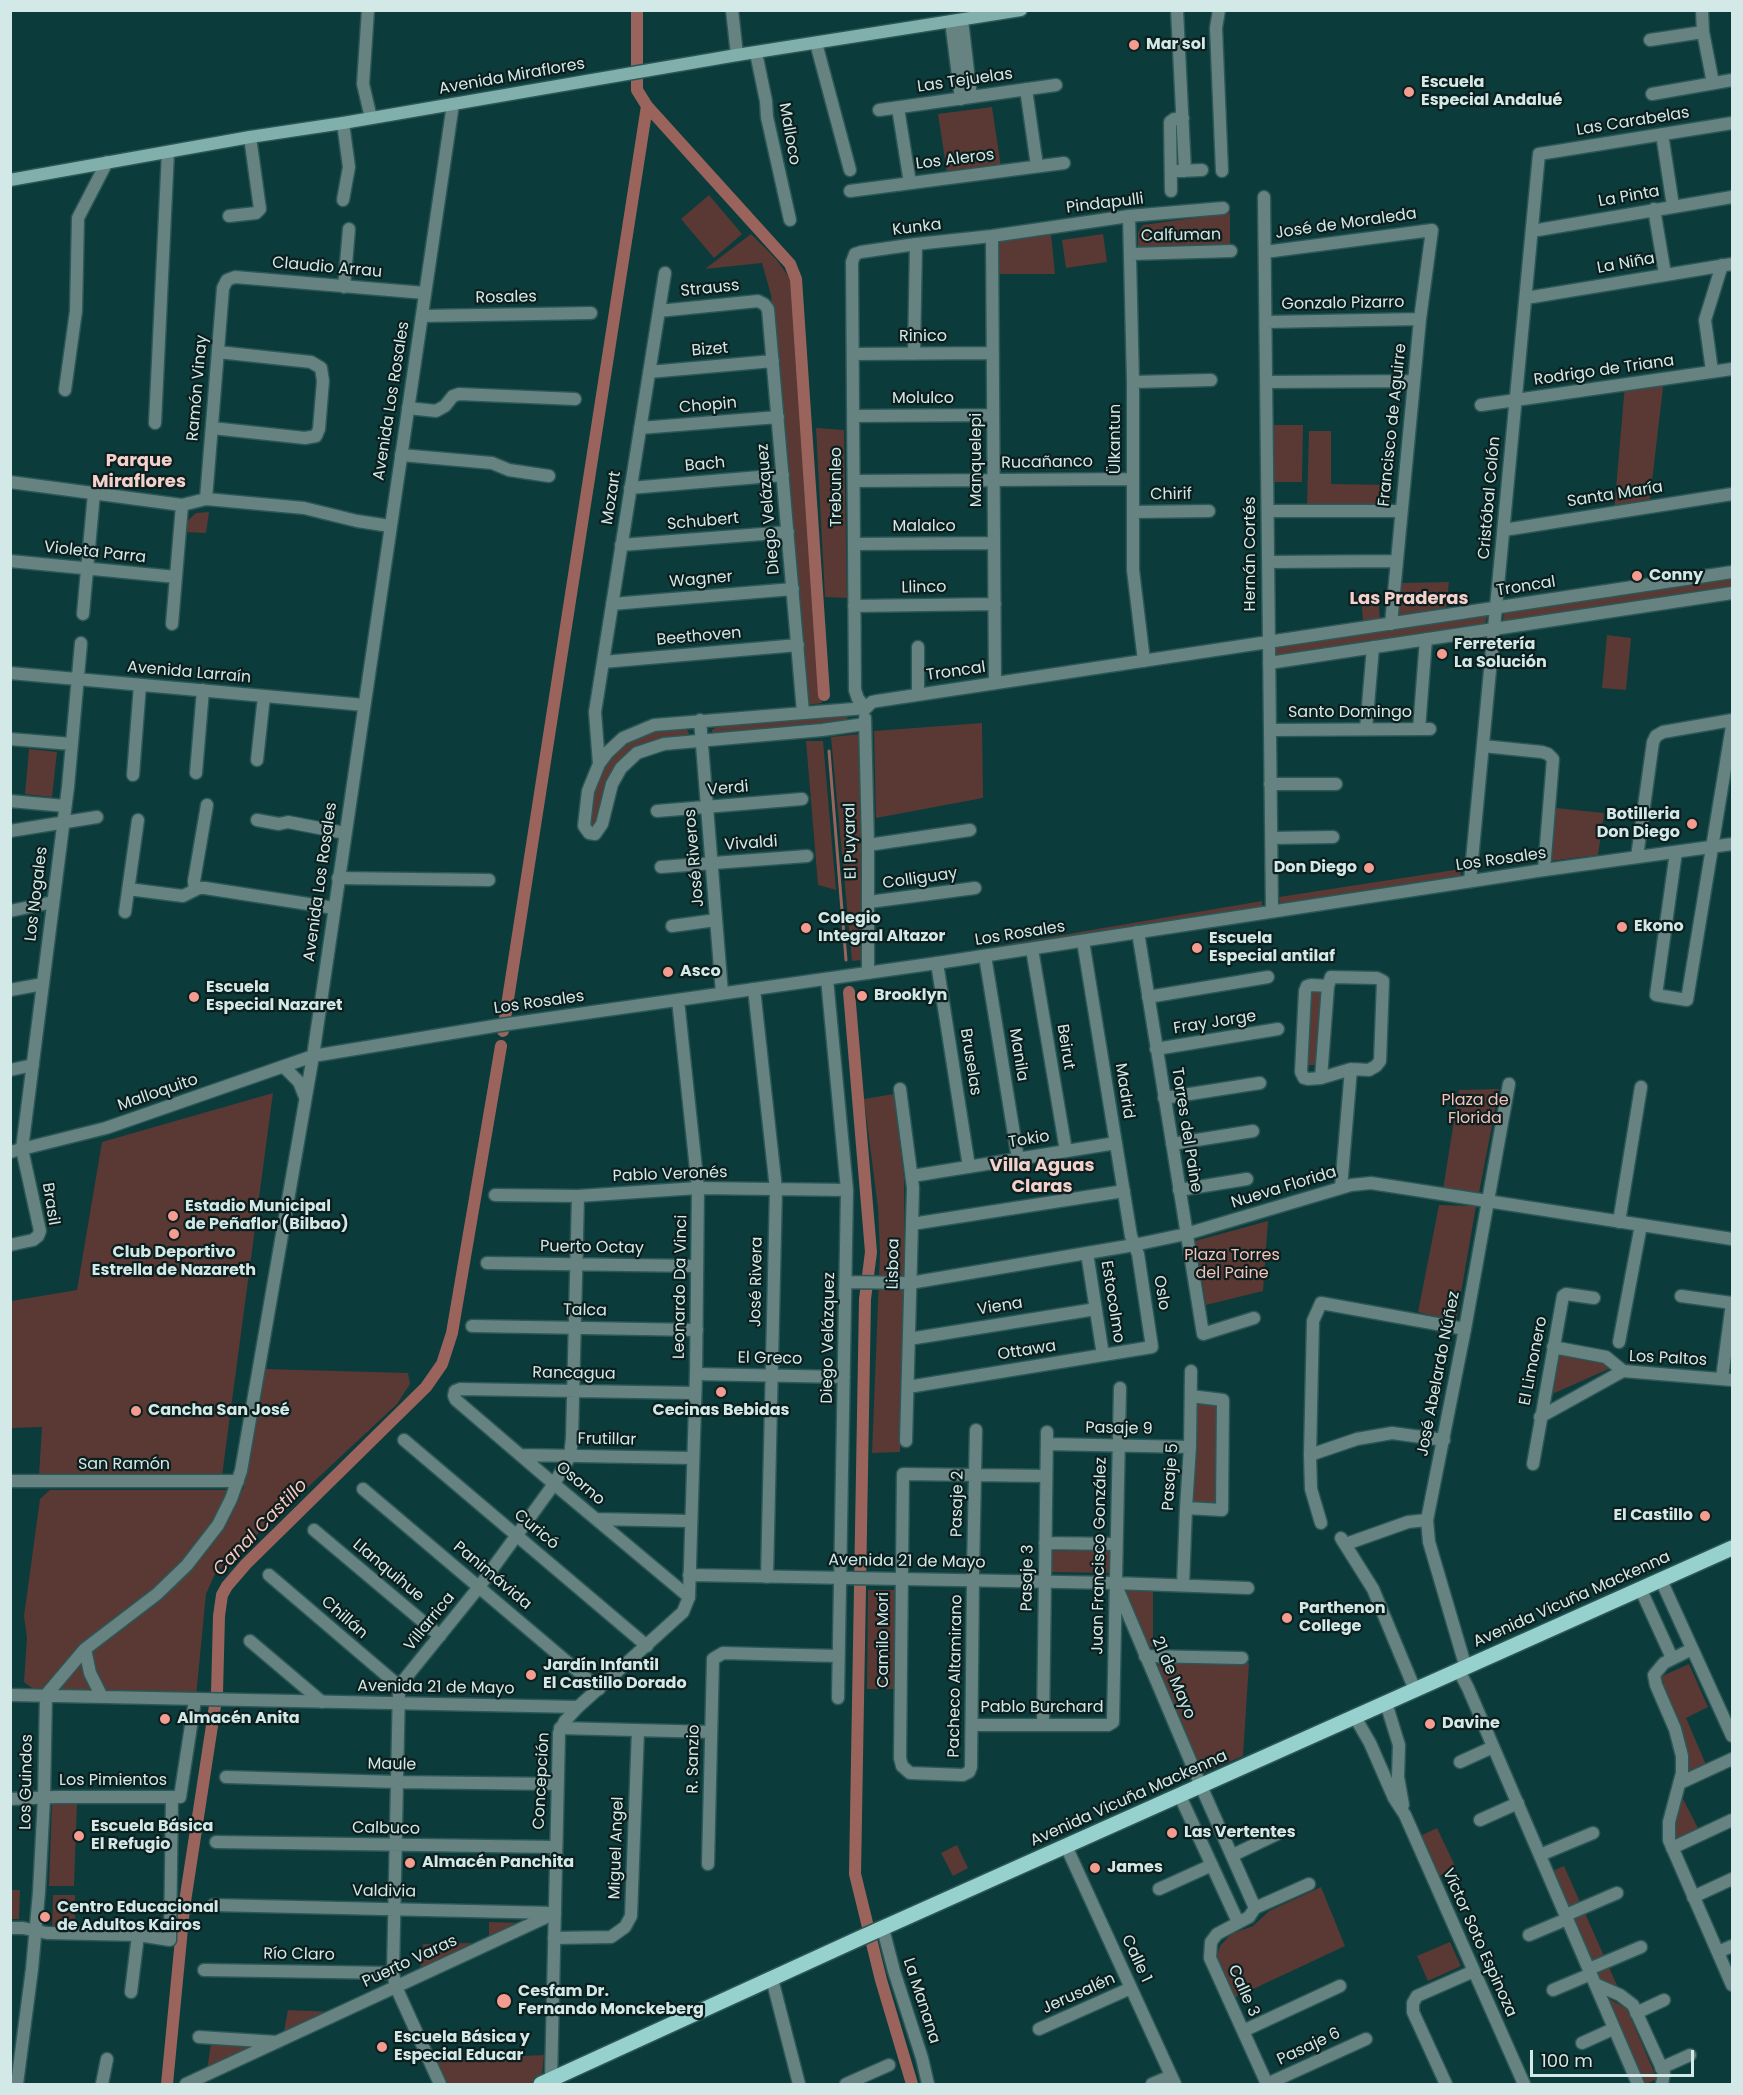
<!DOCTYPE html>
<html>
<head>
<meta charset="utf-8">
<style>
  body { margin:0 }
  #map { position:relative; width:1743px; height:2095px; overflow:hidden; background:#0b3b3a; font-family:Poppins,sans-serif }
  canvas { display:block }
  .frame { position:absolute; inset:0; border:12px solid #d2e9e8; pointer-events:none }
  .scale { position:absolute; left:1530px; top:2050px; width:164px; height:27px; box-sizing:border-box; border:3px solid #d2e9e8; border-top:0; padding-left:8px; font-size:18px; line-height:21px; white-space:nowrap; color:#d2e9e8; -webkit-text-stroke:4px #0c1f1e; paint-order:stroke }
</style>
</head>
<body>
<div id="map">
<canvas width="1743" height="2095"></canvas>
<div class="frame"></div>
<div class="scale">100 m</div>
</div>
<script>
const ctx = document.querySelector('canvas').getContext('2d');
ctx.lineJoin = 'round';
function paint(path, color) { ctx.fillStyle = color; ctx.fill(path, 'evenodd'); }
const toPath = rows => new Path2D(rows.map(r => 'M' + r).join(''));
function trace(path, color, width, dash) { ctx.strokeStyle = color; ctx.lineWidth = width; ctx.lineCap = dash ? 'butt' : 'round'; ctx.setLineDash(dash || []); ctx.stroke(path); }
function label(font, color, halo, rows, align = 'center') {
  ctx.font = font + ' Poppins,sans-serif'; ctx.lineWidth = 4.5; ctx.setLineDash([]); ctx.textBaseline = 'middle'; ctx.strokeStyle = halo; ctx.fillStyle = color; for (const [text, x, y, turn = 0] of rows) {
    ctx.save(); ctx.translate(x, y); ctx.rotate((+turn || 0) * Math.PI / 180); ctx.textAlign = isNaN(turn) ? turn : align; if (halo) ctx.strokeText(text, 0, 0); ctx.fillText(text, 0, 0); ctx.restore();
  }
}
paint(toPath([
  [992,107,1001,167,947,173,938,114],
  [709,195,742,234,714,258,681,219],
  [1230,213,1230,249,1138,252,1138,232,1143,225],
  [751,234,776,259,791,280,822,703,806,705,771,295,762,263,705,269],
  [1051,234,1055,274,997,274,997,242],
  [1103,234,1107,262,1066,268,1062,240],
  [1664,379,1649,507,1614,512,1625,384],
  [1272,425,1303,425,1302,482,1271,482],
  [816,428,844,430,847,598,825,597],
  [1309,431,1331,431,1331,484,1390,485,1389,505,1307,505],
  [209,512,206,533,182,532,185,523,196,513],
  [1732,578,1732,588,1503,621,1504,610],
  [1449,582,1446,609,1394,617,1400,583],
  [1378,595,1380,620,1363,622,1361,596],
  [1487,616,1485,625,1276,655,1276,647],
  [1607,635,1631,638,1626,690,1602,688],
  [842,712,848,716,846,722,718,735,712,732,712,730,718,726],
  [982,723,983,798,876,818,874,731],
  [679,728,687,730,689,733,687,736,624,761,598,825,592,828,590,824,595,790,603,768,617,752,634,739,654,732],
  [860,734,866,946,862,960,852,961,831,737],
  [806,741,823,741,836,890,818,885],
  [29,749,57,752,52,797,25,794],
  [1546,807,1604,813,1598,855,1541,862],
  [1461,869,1460,879,1280,906,1279,897],
  [1262,901,1262,909,991,952,991,947],
  [1308,989,1321,990,1317,1065,1305,1065],
  [1499,1089,1479,1193,1443,1189,1459,1090],
  [273,1093,222,1476,39,1475,42,1427,11,1428,11,1301,77,1290,102,1142],
  [894,1094,904,1178,905,1279,900,1452,872,1453,880,1253,878,1208,864,1099],
  [1439,1205,1476,1206,1456,1322,1418,1312],
  [1268,1221,1263,1291,1206,1305,1195,1241],
  [1549,1351,1607,1361,1611,1368,1541,1399],
  [264,1369,408,1373,410,1384,397,1404,215,1574,206,1594,196,1697,32,1688,24,1682,27,1638,24,1616,40,1499,50,1490,243,1490],
  [1195,1401,1218,1404,1217,1505,1190,1503],
  [1113,1550,1114,1573,1047,1572,1048,1551],
  [868,1590,895,1590,894,1689,867,1689],
  [1120,1590,1153,1591,1153,1647,1144,1646],
  [1161,1660,1249,1663,1243,1756,1202,1773,1158,1666],
  [1689,1664,1708,1707,1686,1718,1707,1767,1685,1778,1658,1678],
  [1682,1797,1699,1830,1674,1843,1675,1817],
  [52,1803,77,1804,74,1886,49,1886],
  [1437,1828,1456,1868,1439,1876,1420,1836],
  [957,1845,968,1868,953,1876,941,1853],
  [1564,1866,1620,1992,1600,1983,1548,1873],
  [1321,1887,1345,1946,1232,1999,1216,1959,1220,1946,1231,1934,1253,1926,1269,1911],
  [10,1890,20,1890,19,1919,11,1919],
  [53,1895,75,1895,75,1930,52,1929],
  [489,1922,524,1923,489,1939],
  [1450,1942,1461,1966,1428,1981,1417,1956],
  [472,1943,420,1971,423,1944],
  [1608,1998,1627,2009,1657,2079,1646,2084],
  [288,2010,336,2012,283,2036],
  [211,2043,260,2045,207,2070],
  [544,2055,541,2083,538,2084,446,2084,436,2060]
]), '#5a3834');
trace(toPath([
  [829,751,846,960]
]), '#9a645d', 3);
trace(toPath([
  [637,10,637,90,647,106,790,264,796,279,824,695],
  [849,992,871,1252,865,1299,855,1874,881,1980,912,2084],
  [503,1031,647,106],
  [167,2084,184,1908,217,1693,219,1616,222,1595,227,1586,246,1564,426,1387,442,1364,452,1333,501,1046]
]), '#9a645d', 12);
const minor = toPath([
  [368,10,363,84,371,118],
  [732,10,737,55],
  [1177,10,1185,171],
  [1219,10,1216,28,1222,171],
  [1702,10,1703,32,1713,83],
  [962,20,971,97],
  [951,21,961,99],
  [1650,40,1703,32],
  [816,43,850,170],
  [756,53,766,101,767,117,790,220],
  [1026,89,1037,166],
  [1652,94,1732,80],
  [898,108,910,183],
  [879,110,1056,85],
  [343,123,349,167,343,200],
  [1662,134,1673,206],
  [1178,171,1202,170],
  [850,191,1064,163],
  [1171,191,1170,122,1174,119,1183,118],
  [1264,197,1272,911],
  [1654,209,1665,274],
  [229,216,256,213,260,209,250,137],
  [1129,216,1133,382,1133,570,1144,661],
  [1532,231,1732,197],
  [992,236,995,683],
  [1265,252,1432,230,1420,319,1391,624],
  [1131,254,1231,251],
  [344,287,349,229],
  [1526,298,1732,264],
  [659,311,758,301,764,304,768,309,803,712],
  [422,316,591,313],
  [1266,322,1420,319],
  [854,354,993,353],
  [914,354,916,244],
  [1712,371,1705,320,1722,265],
  [649,372,773,361],
  [1133,382,1211,380],
  [1266,382,1414,381],
  [65,390,76,311,78,218,107,162],
  [1481,405,1732,369],
  [408,408,436,411,445,406,453,396,459,394,575,399],
  [854,416,993,415],
  [155,423,168,152],
  [212,428,305,438,316,436,319,429,323,381,321,368,311,362,218,352],
  [640,428,778,417],
  [401,455,492,463,509,470,549,476],
  [854,481,1133,479],
  [10,482,182,505,206,499,304,508,357,521,390,526],
  [630,488,783,475],
  [206,499,223,288,227,280,235,277,425,293],
  [1268,511,1401,511],
  [1133,512,1209,511],
  [1504,530,1732,494],
  [854,544,994,543],
  [621,545,788,532],
  [10,561,176,577],
  [1268,562,1396,561],
  [612,604,793,589],
  [854,606,995,604],
  [83,614,94,493],
  [172,624,182,505],
  [918,647,918,694],
  [603,662,798,645],
  [1269,663,1732,593],
  [10,673,364,705],
  [866,708,858,699,855,690,852,262,855,254,861,252,916,244,992,236,1129,216,1223,208],
  [865,718,868,845,868,973],
  [700,720,722,993],
  [865,724,822,730,664,744,637,753,621,768,612,784,602,824,595,834,589,833,584,826,588,791,599,764,608,752,623,738,654,725,866,708,872,702,877,701,1732,572],
  [1366,729,1373,647],
  [1419,729,1426,639],
  [1270,730,1430,729],
  [10,739,72,744],
  [1483,746,1542,752,1548,754,1553,759,1544,870],
  [257,760,264,696],
  [599,764,595,712,665,273],
  [196,773,203,690],
  [133,775,140,685],
  [1270,784,1336,784],
  [10,801,65,806],
  [657,811,802,799],
  [257,820,279,824,288,822,345,833],
  [10,831,97,817],
  [1271,838,1333,837],
  [868,845,970,830],
  [1676,852,1656,995,1687,1000,1732,726],
  [1637,857,1653,742,1656,736,1663,732,1732,720],
  [661,867,807,856],
  [338,878,489,880],
  [1470,881,1539,154,1732,123],
  [128,889,183,896,199,888,205,888,334,908],
  [195,890,194,881,207,805],
  [869,902,975,888],
  [10,911,53,902],
  [125,912,138,820],
  [672,926,716,920],
  [1138,932,1203,1334,1254,1318],
  [1032,949,1066,1151],
  [985,956,1018,1159],
  [937,963,969,1167],
  [827,979,847,1190,838,1698],
  [754,989,776,1189,767,1577],
  [10,990,43,984],
  [1148,997,1268,977],
  [1156,1049,1278,1029],
  [10,1070,33,1065],
  [1321,1078,1328,986,1331,977,1377,978,1383,981,1380,1061,1376,1066,1369,1070,1351,1069,1321,1078,1308,1079,1304,1078,1301,1072,1305,991,1307,986,1311,985,1328,986],
  [900,1089,913,1188,906,1441],
  [1164,1098,1260,1083],
  [1172,1144,1253,1131],
  [912,1176,1116,1143],
  [1341,1188,1351,1069],
  [1179,1190,1247,1179],
  [495,1195,578,1196,698,1188,847,1190],
  [1619,1222,1641,1087],
  [912,1224,1124,1191],
  [10,1245,33,1240,38,1236,40,1231,22,1149,68,787,81,643],
  [1087,1253,1103,1355],
  [487,1263,697,1266],
  [847,1282,910,1283,1134,1245,1186,1234,1351,1185,1371,1183,1732,1239],
  [1681,1296,1732,1303],
  [472,1326,697,1330],
  [909,1339,1096,1309],
  [1619,1342,1641,1225],
  [1553,1347,1606,1357,1623,1371],
  [696,1374,844,1377],
  [1722,1378,1732,1303],
  [908,1387,1152,1347,1138,1254,1131,1236,1083,941],
  [1540,1417,1623,1371,1732,1380],
  [976,1430,975,1475,973,1571,973,1580,971,1767,969,1772,963,1775,910,1773,902,1766,900,1758,903,1474,975,1475,1046,1476],
  [404,1440,647,1646],
  [1047,1444,1190,1447],
  [520,1455,693,1458],
  [1310,1455,1357,1439,1392,1433,1444,1440],
  [1533,1464,1563,1296,1566,1294,1594,1298],
  [10,1481,238,1481],
  [363,1489,599,1689],
  [1186,1508,1222,1510,1223,1400,1191,1396],
  [596,1519,691,1521],
  [1321,1523,1311,1489,1310,1455,1313,1321,1321,1303,1465,1329],
  [314,1530,440,1636],
  [1341,1538,1373,1589,1415,1690],
  [1045,1543,1116,1544],
  [1346,1544,1408,1522,1427,1520],
  [269,1575,399,1686],
  [1661,1580,1732,1736],
  [1115,1583,1248,1588],
  [1183,1585,1186,1508,1190,1447,1191,1371],
  [1641,1590,1672,1658],
  [689,1597,554,1484,456,1400,454,1396,455,1391,460,1389,695,1393],
  [250,1641,322,1702],
  [1692,1649,1664,1663,1654,1675,1656,1685,1675,1729,1682,1756,1682,1773,1669,1822,1669,1840,1732,1985],
  [1145,1656,1242,1658],
  [1466,1668,1429,1542,1427,1520,1465,1329,1509,1084],
  [1459,1671,1468,1688,1638,2084],
  [1386,1703,1399,1745,1398,1777,1403,1805],
  [1355,1717,1370,1743,1394,1798,1405,1815,1524,2084],
  [972,1725,1108,1725,1113,1722,1120,1388],
  [1043,1725,1047,1432],
  [560,1728,711,1732],
  [1460,1762,1493,1747],
  [226,1777,396,1782,557,1784],
  [1680,1783,1732,1759],
  [1201,1786,1255,1908,1249,1917,1217,1934,1211,1942,1210,1958,1267,2084],
  [1180,1796,1238,1922],
  [10,1799,55,1797,180,1797,195,1700],
  [1480,1820,1518,1803],
  [216,1842,556,1847],
  [1066,1846,1175,2084],
  [1672,1848,1732,1820],
  [1233,1855,1277,1834],
  [1540,1855,1593,1833],
  [708,1864,713,1659,723,1653,838,1656],
  [1159,1889,1212,1865],
  [1693,1897,1732,1879],
  [213,1905,554,1913],
  [1255,1908,1309,1884],
  [1566,1915,1617,1893],
  [10,1928,23,1928,47,1933,138,1935,170,1940,172,1797],
  [883,1929,894,1971,922,2058,928,2084],
  [1529,1935,1567,1919],
  [554,1938,611,1937,625,1927,631,1916,638,1730],
  [1718,1952,1732,1946],
  [1589,1969,1641,1947],
  [204,1970,393,1973],
  [772,1979,799,2084],
  [1595,1984,1620,1995,1633,2005,1664,2073,1662,2084],
  [1553,1990,1591,1974],
  [131,1992,138,1935],
  [1636,2013,1664,2000],
  [1039,2029,1131,1988],
  [1243,2031,1340,1986],
  [199,2037,277,2042],
  [1582,2043,1613,2029],
  [1661,2068,1690,2055],
  [102,2084,107,2059],
  [186,2084,555,1913],
  [440,2084,396,1987,393,1973,399,1686,479,1587,554,1484,570,1456,572,1438,578,1196],
  [846,2084,889,2065],
  [1152,2084,1171,2076],
  [1267,2084,1366,2039],
  [1446,2084,1413,2012,1413,2003,1417,1996,1474,1971]
]);
const tertiary = toPath([
  [284,1067,299,1082,305,1097],
  [10,1152,106,1128,313,1056,494,1026,937,963,1544,870,1732,844],
  [689,1575,1115,1583,1201,1786],
  [85,1649,90,1673,102,1697],
  [10,1695,578,1707],
  [46,1695,85,1649,157,1594,187,1565,218,1525,231,1499,241,1471,313,1056,453,104],
  [551,2080,559,1733,565,1721,578,1707,683,1612,689,1597,696,1374,698,1188,678,1000],
  [17,2084,32,1969,39,1892,44,1798,46,1695]
]);
const secondary = toPath([
  [10,180,250,137,343,123,737,55,1021,10]
]);
const primary = toPath([
  [541,2084,858,1939,1732,1548]
]);
trace(minor, '#2b5756', 15);
trace(tertiary, '#2b5756', 15);
trace(secondary, '#2b5756', 15);
trace(primary, '#2b5756', 18);
trace(minor, '#668281', 12);
trace(tertiary, '#668281', 12);
trace(secondary, '#81afac', 12);
trace(primary, '#96d1ce', 15);
for (const [x, y, r, color] of [
  [1134,45,6,"#f59c91"],
  [1409,92,6,"#f59c91"],
  [1637,576,6,"#f59c91"],
  [1442,654,6,"#f59c91"],
  [1692,824,6,"#f59c91"],
  [1369,868,6,"#f59c91"],
  [1622,927,6,"#f59c91"],
  [806,928,6,"#f59c91"],
  [1197,948,6,"#f59c91"],
  [668,972,6,"#f59c91"],
  [862,996,6,"#f59c91"],
  [194,997,6,"#f59c91"],
  [173,1216,6,"#f59c91"],
  [174,1234,6,"#f59c91"],
  [721,1392,6,"#f59c91"],
  [136,1411,6,"#f59c91"],
  [1705,1516,6,"#f59c91"],
  [1287,1618,6,"#f59c91"],
  [531,1675,6,"#f59c91"],
  [165,1719,6,"#f59c91"],
  [1430,1724,6,"#f59c91"],
  [1172,1833,6,"#f59c91"],
  [79,1836,6,"#f59c91"],
  [410,1863,6,"#f59c91"],
  [1095,1868,6,"#f59c91"],
  [45,1917,6,"#f59c91"],
  [504,2001,8,"#f59c91"],
  [382,2047,6,"#f59c91"]
]) { const dot = new Path2D(); dot.arc(x, y, r, 0, 2 * Math.PI); ctx.fillStyle = color; ctx.fill(dot); trace(dot, '#0c1f1e', 2); }
label('bold 16px', '#d2e9e8', '#0c1f1e', [
  ["Mar sol",1146,45],
  ["Escuela",1421,83],
  ["Especial Andalué",1421,101],
  ["Conny",1649,576],
  ["Ferretería",1454,645],
  ["La Solución",1454,663],
  ["Botilleria",1680,815,"right"],
  ["Don Diego",1680,833,"right"],
  ["Don Diego",1357,868,"right"],
  ["Colegio",818,919],
  ["Integral Altazor",818,937],
  ["Ekono",1634,927],
  ["Escuela",1209,939],
  ["Especial antilaf",1209,957],
  ["Asco",680,972],
  ["Escuela",206,988],
  ["Especial Nazaret",206,1006],
  ["Brooklyn",874,996],
  ["Estadio Municipal",185,1207],
  ["de Peñaflor (Bilbao)",185,1225],
  ["Club Deportivo",174,1253,"center"],
  ["Estrella de Nazareth",174,1271,"center"],
  ["Cancha San José",148,1411],
  ["Cecinas Bebidas",721,1411,"center"],
  ["El Castillo",1693,1516,"right"],
  ["Parthenon",1299,1609],
  ["College",1299,1627],
  ["Jardín Infantil",543,1666],
  ["El Castillo Dorado",543,1684],
  ["Almacén Anita",177,1719],
  ["Davine",1442,1724],
  ["Escuela Básica",91,1827],
  ["El Refugio",91,1845],
  ["Las Vertentes",1184,1833],
  ["Almacén Panchita",422,1863],
  ["James",1107,1868],
  ["Centro Educacional",57,1908],
  ["de Adultos Kairos",57,1926],
  ["Cesfam Dr.",518,1992],
  ["Fernando Monckeberg",518,2010],
  ["Escuela Básica y",394,2038],
  ["Especial Educar",394,2056]
], 'left');
label('16px', '#d2e9e8', '#0c1f1e', [
  ["Avenida Miraflores",512,77,-10],
  ["Las Tejuelas",965,81,-8],
  ["Las Carabelas",1633,122,-9],
  ["Malloco",789,134,80],
  ["Los Aleros",955,160,-7],
  ["La Pinta",1629,197,-10],
  ["Pindapulli",1105,204,-7],
  ["José de Moraleda",1346,224,-8],
  ["Kunka",917,228,-7],
  ["Calfuman",1181,236,-1],
  ["La Niña",1626,264,-10],
  ["Claudio Arrau",327,268,5],
  ["Strauss",710,289,-6],
  ["Rosales",506,298,-1],
  ["Gonzalo Pizarro",1343,304,-1],
  ["Rinico",923,337],
  ["Bizet",710,350,-5],
  ["Rodrigo de Triana",1604,371,-8],
  ["Ramón Vinay",198,388,-85],
  ["Molulco",923,399],
  ["Avenida Los Rosales",392,401,-81],
  ["Chopin",708,406,-5],
  ["Francisco de Aguirre",1393,425,-84],
  ["Ülkantun",1116,439,-90],
  ["Manquelepi",977,460,-90],
  ["Rucañanco",1047,463,-1],
  ["Bach",705,465,-5],
  ["Trebunleo",837,487,-90],
  ["Chirif",1171,495,-1],
  ["Santa María",1615,495,-9],
  ["Mozart",612,498,-81],
  ["Cristóbal Colón",1490,498,-85],
  ["Diego Velázquez",769,509,-95],
  ["Schubert",703,522,-5],
  ["Malalco",924,527],
  ["Violeta Parra",95,553,6],
  ["Hernán Cortés",1251,554,-90],
  ["Wagner",701,580,-5],
  ["Troncal",1526,587,-9],
  ["Llinco",924,588,-1],
  ["Beethoven",699,637,-5],
  ["Troncal",956,672,-8],
  ["Avenida Larraín",189,673,5],
  ["Santo Domingo",1350,713],
  ["Verdi",728,789,-5],
  ["El Puyaral",851,841,-91],
  ["Vivaldi",751,844,-4],
  ["José Riveros",695,858,-95],
  ["Los Rosales",1501,860,-8],
  ["Colliguay",920,879,-8],
  ["Avenida Los Rosales",321,882,-82],
  ["Los Nogales",37,894,-83],
  ["Los Rosales",1020,934,-9],
  ["Los Rosales",539,1003,-8],
  ["Fray Jorge",1215,1023,-9],
  ["Beirut",1065,1047,81],
  ["Manila",1018,1055,81],
  ["Bruselas",970,1062,81],
  ["Madrid",1124,1091,81],
  ["Malloquito",158,1093,-19],
  ["Torres del Paine",1186,1130,81],
  ["Tokio",1029,1140,-9],
  ["Pablo Veronés",670,1175,-2],
  ["Nueva Florida",1284,1188,-17],
  ["Brasil",50,1204,81],
  ["Puerto Octay",592,1248,1],
  ["Lisboa",894,1264,-89],
  ["José Rivera",757,1282,-89],
  ["Leonardo Da Vinci",681,1287,-89],
  ["Oslo",1161,1293,81],
  ["Estocolmo",1112,1302,81],
  ["Viena",1000,1307,-9],
  ["Talca",585,1311,1],
  ["Diego Velázquez",829,1338,-89],
  ["Ottawa",1027,1351,-9],
  ["El Greco",770,1359,1],
  ["Los Paltos",1668,1359,3],
  ["El Limonero",1534,1361,-79],
  ["Rancagua",574,1374,1],
  ["José Abelardo Núñez",1439,1374,-79],
  ["Pasaje 9",1119,1429,1],
  ["Frutillar",607,1440,1],
  ["San Ramón",124,1465],
  ["Pasaje 5",1171,1477,-86],
  ["Osorno",580,1484,40],
  ["Pasaje 2",958,1504,-89],
  ["Curicó",536,1530,40],
  ["Juan Francisco González",1100,1556,-89],
  ["Avenida 21 de Mayo",907,1562,1],
  ["Llanquihue",388,1571,40],
  ["Panimávida",492,1576,40],
  ["Pasaje 3",1028,1578,-89],
  ["Avenida Vicuña Mackenna",1572,1600,-24],
  ["Chillán",344,1618,41],
  ["Villarrica",430,1622,-51],
  ["Camilo Mori",884,1640,-90],
  ["Pacheco Altamirano",956,1676,-89],
  ["21 de Mayo",1173,1678,67],
  ["Avenida 21 de Mayo",436,1688,1],
  ["Pablo Burchard",1042,1708],
  ["R. Sanzio",694,1759,-89],
  ["Maule",392,1765,1],
  ["Los Pimientos",113,1781],
  ["Concepción",542,1781,-87],
  ["Los Guindos",27,1782,-89],
  ["Avenida Vicuña Mackenna",1129,1799,-24],
  ["Calbuco",386,1829,1],
  ["Miguel Angel",617,1848,-88],
  ["Valdivia",384,1892,1],
  ["Víctor Soto Espinoza",1479,1943,66],
  ["Río Claro",299,1955,1],
  ["Calle 1",1136,1959,65],
  ["Puerto Varas",410,1962,-25],
  ["Calle 3",1243,1991,66],
  ["Jerusalén",1079,1994,-24],
  ["La Manana",921,2001,72],
  ["Pasaje 6",1309,2047,-25]
]);
label('16px', '#f5c1ba', '#0c1f1e', [
  ["Plaza de",1475,1101],
  ["Florida",1475,1119],
  ["Plaza Torres",1232,1256],
  ["del Paine",1232,1274]
]);
label('bold 18px', '#f4d1cc', '#0c1f1e', [
  ["Parque",139,461],
  ["Miraflores",139,482],
  ["Las Praderas",1409,599],
  ["Villa Aguas",1042,1166],
  ["Claras",1042,1187]
]);
label('italic 18px', '#fac6be', '#0c1f1e', [
  ["Canal Castillo",261,1528,-46]
]);
</script>
</body>
</html>
